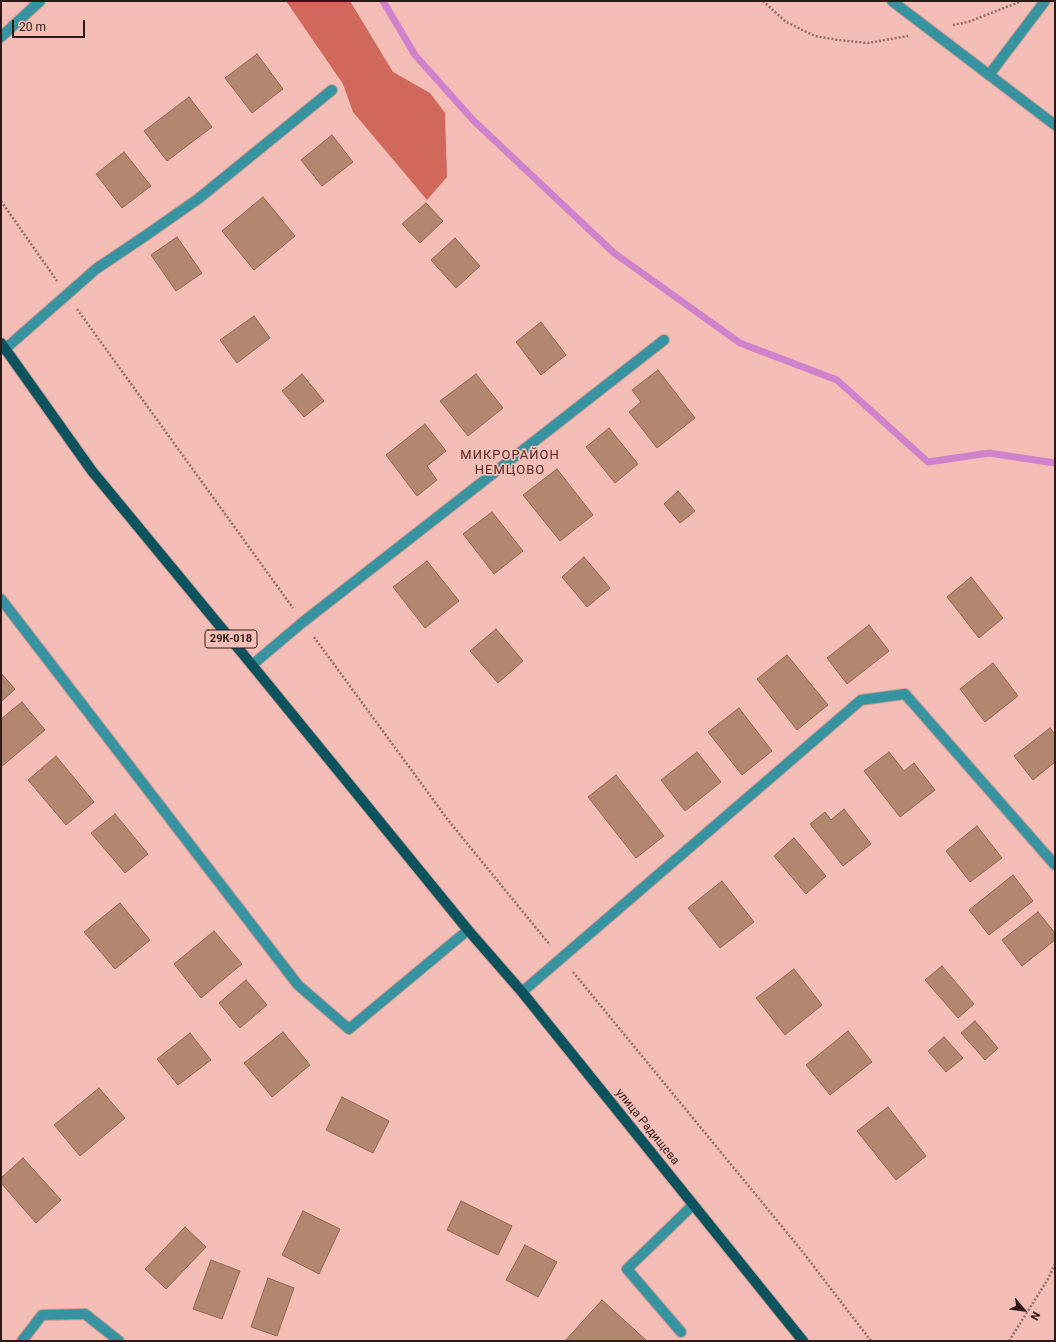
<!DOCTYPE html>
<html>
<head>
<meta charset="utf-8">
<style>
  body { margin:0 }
  #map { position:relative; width:1056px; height:1342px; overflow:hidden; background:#f4bdb5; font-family:Roboto,sans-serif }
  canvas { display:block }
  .frame { position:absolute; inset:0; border:2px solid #2c1815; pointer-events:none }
  .north { position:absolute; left:1004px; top:1290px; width:40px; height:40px; -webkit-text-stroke:3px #f4bdb5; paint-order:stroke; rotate:118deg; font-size:11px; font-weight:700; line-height:16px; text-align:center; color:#2c1815 }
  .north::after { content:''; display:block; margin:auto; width:14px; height:18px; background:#2c1815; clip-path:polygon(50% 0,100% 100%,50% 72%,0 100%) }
  .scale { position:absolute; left:12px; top:20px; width:73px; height:18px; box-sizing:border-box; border:2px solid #2c1815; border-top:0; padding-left:5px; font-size:12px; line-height:14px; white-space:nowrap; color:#2c1815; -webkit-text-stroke:3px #f4bdb5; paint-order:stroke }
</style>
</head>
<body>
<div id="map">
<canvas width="1056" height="1342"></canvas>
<div class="frame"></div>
<div class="north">N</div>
<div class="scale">20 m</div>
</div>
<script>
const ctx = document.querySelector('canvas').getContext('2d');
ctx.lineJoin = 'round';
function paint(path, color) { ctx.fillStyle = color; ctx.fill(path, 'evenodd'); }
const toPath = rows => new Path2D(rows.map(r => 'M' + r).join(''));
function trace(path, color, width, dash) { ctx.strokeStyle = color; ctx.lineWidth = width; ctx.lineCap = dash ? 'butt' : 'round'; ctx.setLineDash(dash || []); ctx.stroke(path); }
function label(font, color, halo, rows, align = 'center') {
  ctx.font = font + ' Roboto,sans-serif'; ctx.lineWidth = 3.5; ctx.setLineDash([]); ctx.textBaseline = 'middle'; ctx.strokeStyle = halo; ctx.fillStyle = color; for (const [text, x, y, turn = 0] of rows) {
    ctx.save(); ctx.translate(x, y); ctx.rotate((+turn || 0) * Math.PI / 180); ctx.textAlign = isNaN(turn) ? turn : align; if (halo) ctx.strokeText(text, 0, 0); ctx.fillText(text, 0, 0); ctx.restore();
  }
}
paint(toPath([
  [286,1,350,1,393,72,430,93,445,113,447,177,427,200,353,112,343,84]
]), '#d0685c');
trace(toPath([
  [383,1,415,55,473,120,614,253,740,343,837,380,928,462,989,453,1055,463]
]), '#d083cc', 7);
const building = toPath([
  [257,54,283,89,252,113,225,78,257,54],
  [189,97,212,127,167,161,144,131,189,97],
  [332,135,353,162,322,186,301,160,332,135],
  [124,152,151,186,122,208,96,174,124,152],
  [263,197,295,236,254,270,222,231,263,197],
  [426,203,443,221,420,243,402,224,426,203],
  [177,237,202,273,176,291,151,255,177,237],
  [455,238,480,266,456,288,431,260,455,238],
  [254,316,270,338,237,363,220,340,254,316],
  [541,322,566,355,541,375,516,342,541,322],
  [658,370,695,418,657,448,629,412,641,402,632,390,658,370],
  [302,374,324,401,304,417,282,391,302,374],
  [476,374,503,408,468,436,440,401,476,374],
  [425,424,446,451,427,466,437,480,417,496,386,455,425,424],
  [609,428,638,464,615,483,586,447,609,428],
  [557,469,593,515,560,541,523,495,557,469],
  [678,491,695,511,680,523,664,504,678,491],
  [492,512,523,551,494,574,463,534,492,512],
  [584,557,610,588,587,607,562,577,584,557],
  [427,561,459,601,425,628,393,587,427,561],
  [971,577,1003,618,979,638,947,597,971,577],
  [869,625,889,651,847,684,827,658,869,625],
  [496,629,523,661,498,683,470,651,496,629],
  [787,655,828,705,797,730,757,679,787,655],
  [993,663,1018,696,985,722,960,689,993,663],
  [1,673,15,689,1,702,1,673],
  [22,702,45,730,1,767,1,719,22,702],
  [739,708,772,751,742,775,708,732,739,708],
  [1050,728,1055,734,1055,762,1033,780,1014,756,1050,728],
  [697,752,721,782,685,811,661,780,697,752],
  [889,752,904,771,914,763,935,790,900,817,864,771,889,752],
  [56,756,94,802,66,825,28,780,56,756],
  [616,775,664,836,636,858,588,797,616,775],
  [844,809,871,844,843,866,810,824,825,812,831,820,844,809],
  [115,814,148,854,125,873,91,833,115,814],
  [977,826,1002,858,970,882,946,851,977,826],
  [794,838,826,876,806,894,774,856,794,838],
  [1013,875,1033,901,989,935,969,910,1013,875],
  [722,881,754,922,720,948,688,908,722,881],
  [120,903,150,940,115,969,84,932,120,903],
  [1038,912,1055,933,1055,940,1022,966,1002,940,1038,912],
  [214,931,242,964,201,998,174,964,214,931],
  [942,966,974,1004,958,1018,925,980,942,966],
  [794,969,822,1005,785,1035,756,998,794,969],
  [246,980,267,1005,240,1028,219,1003,246,980],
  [975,1021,998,1048,985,1060,961,1033,975,1021],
  [848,1031,872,1062,830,1095,806,1065,848,1031],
  [283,1032,310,1065,272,1097,244,1063,283,1032],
  [190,1033,211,1060,178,1085,157,1059,190,1033],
  [944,1037,963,1058,946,1072,928,1051,944,1037],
  [99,1088,125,1118,80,1156,54,1125,99,1088],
  [342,1097,389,1121,373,1153,326,1130,342,1097],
  [888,1107,926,1156,896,1180,857,1131,888,1107],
  [23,1158,61,1200,36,1223,1,1183,1,1178,23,1158],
  [461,1201,512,1226,498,1255,447,1230,461,1201],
  [303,1211,340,1229,319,1274,282,1255,303,1211],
  [185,1227,206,1247,166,1289,145,1269,185,1227],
  [525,1245,557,1262,538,1297,506,1280,525,1245],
  [211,1260,240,1271,222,1319,193,1309,211,1260],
  [268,1278,294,1288,277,1336,251,1327,268,1278],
  [602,1300,647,1341,565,1341,602,1300]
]);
paint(building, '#b3866f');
trace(building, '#90664f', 1);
const service = toPath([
  [989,75,1045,1],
  [1,599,298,985,349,1029,468,930],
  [681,1332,627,1269,693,1205]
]);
const minor = toPath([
  [892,1,1055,125],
  [1,37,40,1],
  [1,350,5,349,96,269,145,236,198,199,332,90],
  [252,665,303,622,664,340],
  [522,992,861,700,905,694,1055,865],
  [22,1341,42,1315,85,1314,119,1341]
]);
const primary = toPath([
  [1,343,92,471,252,665,468,930,522,992,803,1341]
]);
trace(service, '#cc9c95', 12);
trace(minor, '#cc9c95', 12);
trace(primary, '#cc9c95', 12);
trace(toPath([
  [763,1,786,22,815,36,838,40,868,43,908,36],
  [953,25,968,22,1022,1],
  [1,201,57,281],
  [77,309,293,608],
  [314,637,448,820,550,945],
  [573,972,802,1251,871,1341],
  [1009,1341,1048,1279,1055,1264]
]), '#926d67', 2.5, [2, 2]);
trace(service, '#3793a0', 10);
trace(minor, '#3793a0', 10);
trace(primary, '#0d535d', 10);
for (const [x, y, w] of [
  [231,639,52]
]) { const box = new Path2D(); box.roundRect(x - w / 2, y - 9, w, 18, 3); ctx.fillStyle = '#f4bdb5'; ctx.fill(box); trace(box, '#2c1815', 1); }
label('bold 11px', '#2c1815', null, [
  ["29К-018",231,639]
]);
label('12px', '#2c1815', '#f4bdb5', [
  ["улица Радищева",647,1127,51]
]);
ctx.letterSpacing = '1px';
label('13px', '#532923', '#f4bdb5', [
  ["МИКРОРАЙОН",510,456],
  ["НЕМЦОВО",510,471]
]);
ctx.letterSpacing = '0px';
</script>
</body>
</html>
